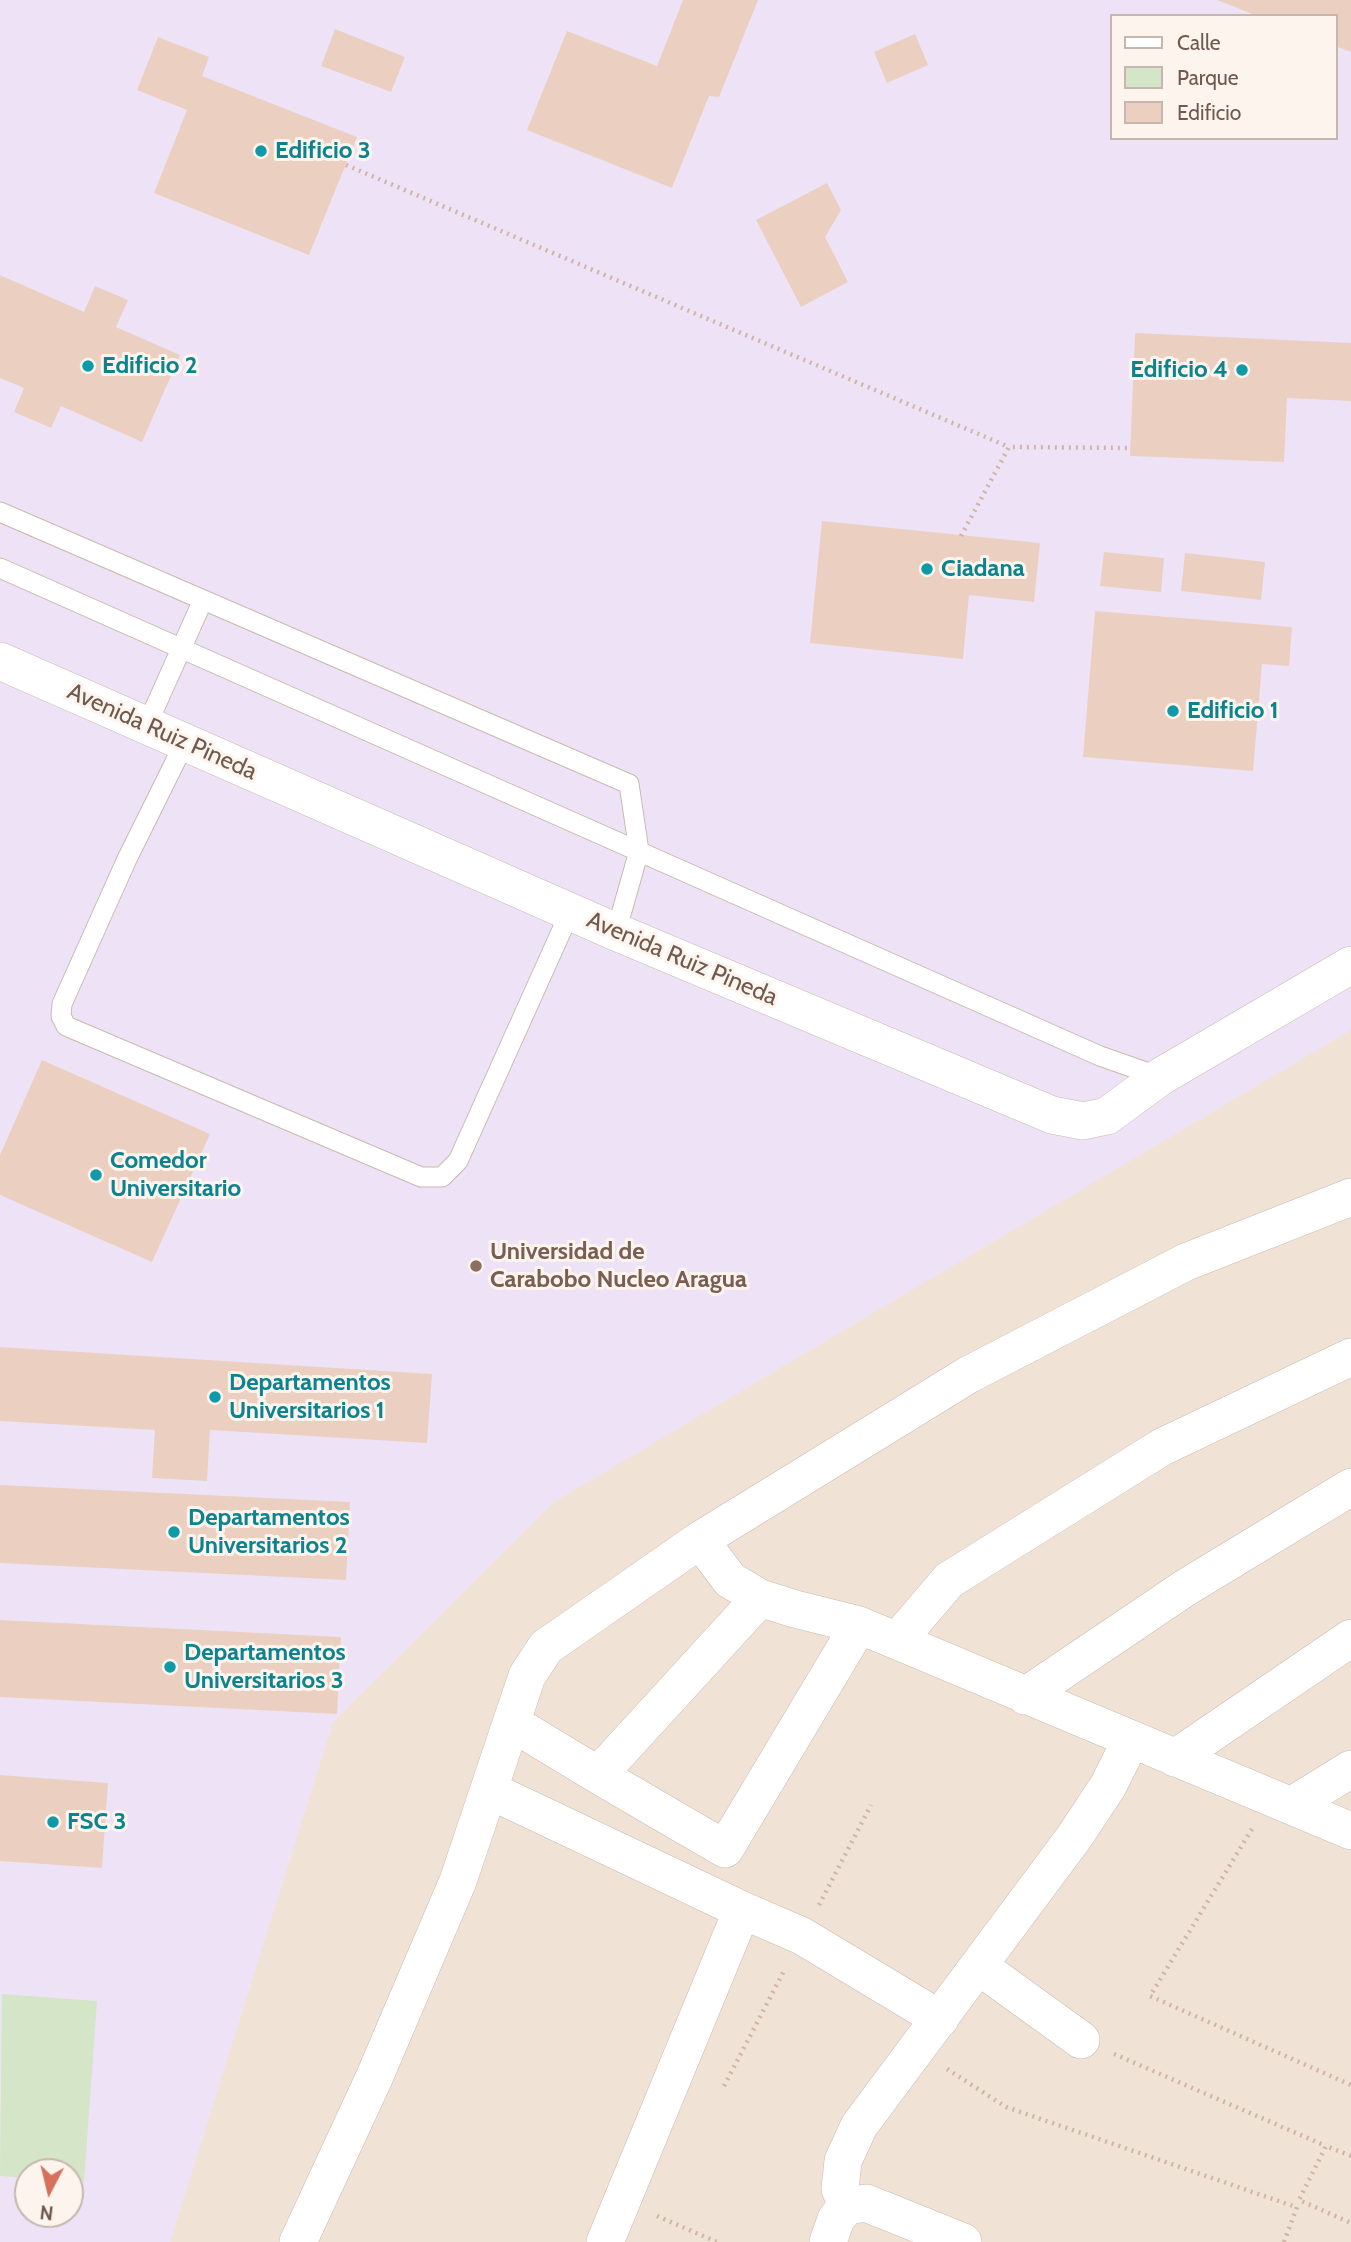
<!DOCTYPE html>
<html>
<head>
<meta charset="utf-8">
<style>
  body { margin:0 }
  #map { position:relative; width:1351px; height:2242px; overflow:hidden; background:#f9f1e7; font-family:Cabin,sans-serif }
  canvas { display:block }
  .legend { position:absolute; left:1110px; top:14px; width:228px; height:126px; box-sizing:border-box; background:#fdf5ed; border:2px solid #c5b7ae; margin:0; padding:9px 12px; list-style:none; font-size:21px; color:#70594f }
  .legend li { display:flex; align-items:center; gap:14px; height:35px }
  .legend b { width:35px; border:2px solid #c5b7ae }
  .north { position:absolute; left:14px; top:2158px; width:70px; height:70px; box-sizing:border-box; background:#fdf5ed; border:2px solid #c5b7ae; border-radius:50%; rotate:187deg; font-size:19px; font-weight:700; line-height:28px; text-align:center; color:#70594f }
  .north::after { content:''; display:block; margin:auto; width:24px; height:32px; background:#d4705b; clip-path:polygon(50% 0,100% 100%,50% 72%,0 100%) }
</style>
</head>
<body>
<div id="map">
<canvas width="1351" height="2242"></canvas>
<ul class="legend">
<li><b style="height:9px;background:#fff"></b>Calle</li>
<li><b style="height:19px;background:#d5e5c7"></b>Parque</li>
<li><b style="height:19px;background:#ebd0c2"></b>Edificio</li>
</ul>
<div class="north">N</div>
</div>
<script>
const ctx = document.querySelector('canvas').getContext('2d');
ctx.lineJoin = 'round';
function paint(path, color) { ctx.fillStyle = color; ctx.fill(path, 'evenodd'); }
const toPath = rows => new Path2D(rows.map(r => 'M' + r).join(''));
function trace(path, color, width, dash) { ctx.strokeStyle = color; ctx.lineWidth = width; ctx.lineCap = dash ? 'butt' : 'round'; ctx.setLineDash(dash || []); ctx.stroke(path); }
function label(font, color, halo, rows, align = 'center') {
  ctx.font = font + ' Cabin,sans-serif'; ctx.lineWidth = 6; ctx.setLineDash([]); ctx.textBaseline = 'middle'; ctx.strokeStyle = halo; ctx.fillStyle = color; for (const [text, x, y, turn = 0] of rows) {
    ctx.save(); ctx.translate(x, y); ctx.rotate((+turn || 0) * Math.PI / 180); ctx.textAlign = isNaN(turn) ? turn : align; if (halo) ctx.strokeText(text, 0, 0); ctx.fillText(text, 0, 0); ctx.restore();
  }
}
paint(toPath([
  [0,0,1351,0,1351,2242,0,2242],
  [1111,16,1335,16,1335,138,1111,138],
  [28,2172,70,2172,70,2214,28,2214]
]), '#f0e3d6');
paint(toPath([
  [0,0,1351,0,1351,1030,554,1502,333,1722,170,2242,0,2242],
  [1111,16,1335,16,1335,138,1111,138],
  [28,2172,70,2172,70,2214,28,2214]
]), '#eee3f6');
paint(toPath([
  [2,1994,97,2001,84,2182,70,2181,70,2172,28,2172,28,2178,0,2176]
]), '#d5e5c7');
paint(toPath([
  [683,0,758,0,719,97,709,96,672,188,527,130,567,31,657,66],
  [1217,0,1351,0,1351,52,1335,46,1335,16,1257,16],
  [335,29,405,57,391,92,321,66],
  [915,34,928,65,887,83,874,52],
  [158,37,209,57,202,76,357,137,309,255,154,193,187,110,137,90],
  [827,183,841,210,825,237,848,282,801,307,756,220],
  [0,275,84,312,95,286,128,300,116,327,180,355,142,442,61,406,51,428,14,412,24,388,0,378],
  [1135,333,1351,343,1351,401,1287,398,1284,462,1130,456],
  [822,521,1040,543,1034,602,969,595,963,659,810,643],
  [1104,552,1164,558,1161,592,1100,586],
  [1185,553,1265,562,1261,600,1181,591],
  [1095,611,1292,627,1289,666,1262,664,1253,771,1083,757],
  [42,1060,210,1134,152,1262,0,1195,0,1155],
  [0,1347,432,1374,427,1443,210,1430,207,1481,152,1478,155,1430,0,1421],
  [0,1485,350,1502,346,1580,0,1563],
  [0,1620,341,1637,337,1714,0,1697],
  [0,1775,108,1783,102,1868,0,1861]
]), '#ebd0c2');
const lane = toPath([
  [0,512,629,784,639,851,616,932],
  [0,568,1100,1056,1160,1077],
  [147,725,203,600],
  [185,742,127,859,62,1004,61,1016,66,1026,421,1177,442,1177,458,1161,570,912]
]);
const street = toPath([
  [0,661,616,932,1052,1115,1083,1121,1107,1116,1160,1077,1351,965],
  [700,1540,730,1580,760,1598,795,1609,859,1625,1351,1831],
  [897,1641,949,1580,1162,1447,1351,1357],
  [1025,1696,1185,1588,1351,1487],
  [512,1723,598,1775,760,1598],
  [1175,1758,1351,1638],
  [598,1775,725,1849,859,1625],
  [489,1790,742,1910,802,1936,940,2019],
  [1291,1806,1351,1769],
  [980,1967,1081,2040],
  [847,2206,840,2189,843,2161,859,2126,1075,1836,1108,1786,1131,1740],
  [298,2242,374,2078,458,1881,527,1676,546,1647,700,1540,968,1375,1186,1262,1351,1197],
  [605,2242,742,1910],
  [828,2242,836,2219,847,2206,866,2203,963,2242]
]);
trace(lane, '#cab9ae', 21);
trace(street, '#cab9ae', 38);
trace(toPath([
  [346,165,1009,447],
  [961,536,1009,447,1130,448],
  [1252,1829,1150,1996,1351,2085],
  [819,1905,871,1805],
  [1114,2054,1326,2146],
  [947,2069,1006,2107,1296,2207],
  [724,2086,785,1969],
  [1351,2156,1326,2146,1299,2200,1351,2223],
  [657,2216,717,2242],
  [1284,2242,1297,2207]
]), '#d0b4a5', 4.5, [2, 5]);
trace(lane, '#fff', 19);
trace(street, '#fff', 37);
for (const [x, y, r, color] of [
  [261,151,7,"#0f9aa8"],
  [88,366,7,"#0f9aa8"],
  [1242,370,7,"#0f9aa8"],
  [927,569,7,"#0f9aa8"],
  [1173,711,7,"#0f9aa8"],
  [96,1175,7,"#0f9aa8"],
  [476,1266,7,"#8d6e63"],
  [215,1397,7,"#0f9aa8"],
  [174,1532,7,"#0f9aa8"],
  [170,1667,7,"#0f9aa8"],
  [53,1822,7,"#0f9aa8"]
]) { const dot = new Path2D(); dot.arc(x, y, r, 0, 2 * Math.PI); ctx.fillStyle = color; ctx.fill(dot); trace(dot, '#fdf5ed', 2.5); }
label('bold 24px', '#0d838f', '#fdf5ed', [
  ["Edificio 3",275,151],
  ["Edificio 2",102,366],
  ["Edificio 4",1228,370,"right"],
  ["Ciadana",941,569],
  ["Edificio 1",1187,711],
  ["Comedor",110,1161],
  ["Universitario",110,1189],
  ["Departamentos",229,1383],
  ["Universitarios 1",229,1411],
  ["Departamentos",188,1518],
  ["Universitarios 2",188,1546],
  ["Departamentos",184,1653],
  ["Universitarios 3",184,1681],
  ["FSC 3",67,1822]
], 'left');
label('24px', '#70594f', '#fdf5ed', [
  ["Avenida Ruiz Pineda",162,732,24],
  ["Avenida Ruiz Pineda",682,959,23]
]);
label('bold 24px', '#785e54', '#fdf5ed', [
  ["Universidad de",490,1252],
  ["Carabobo Nucleo Aragua",490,1280]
], 'left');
</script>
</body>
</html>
